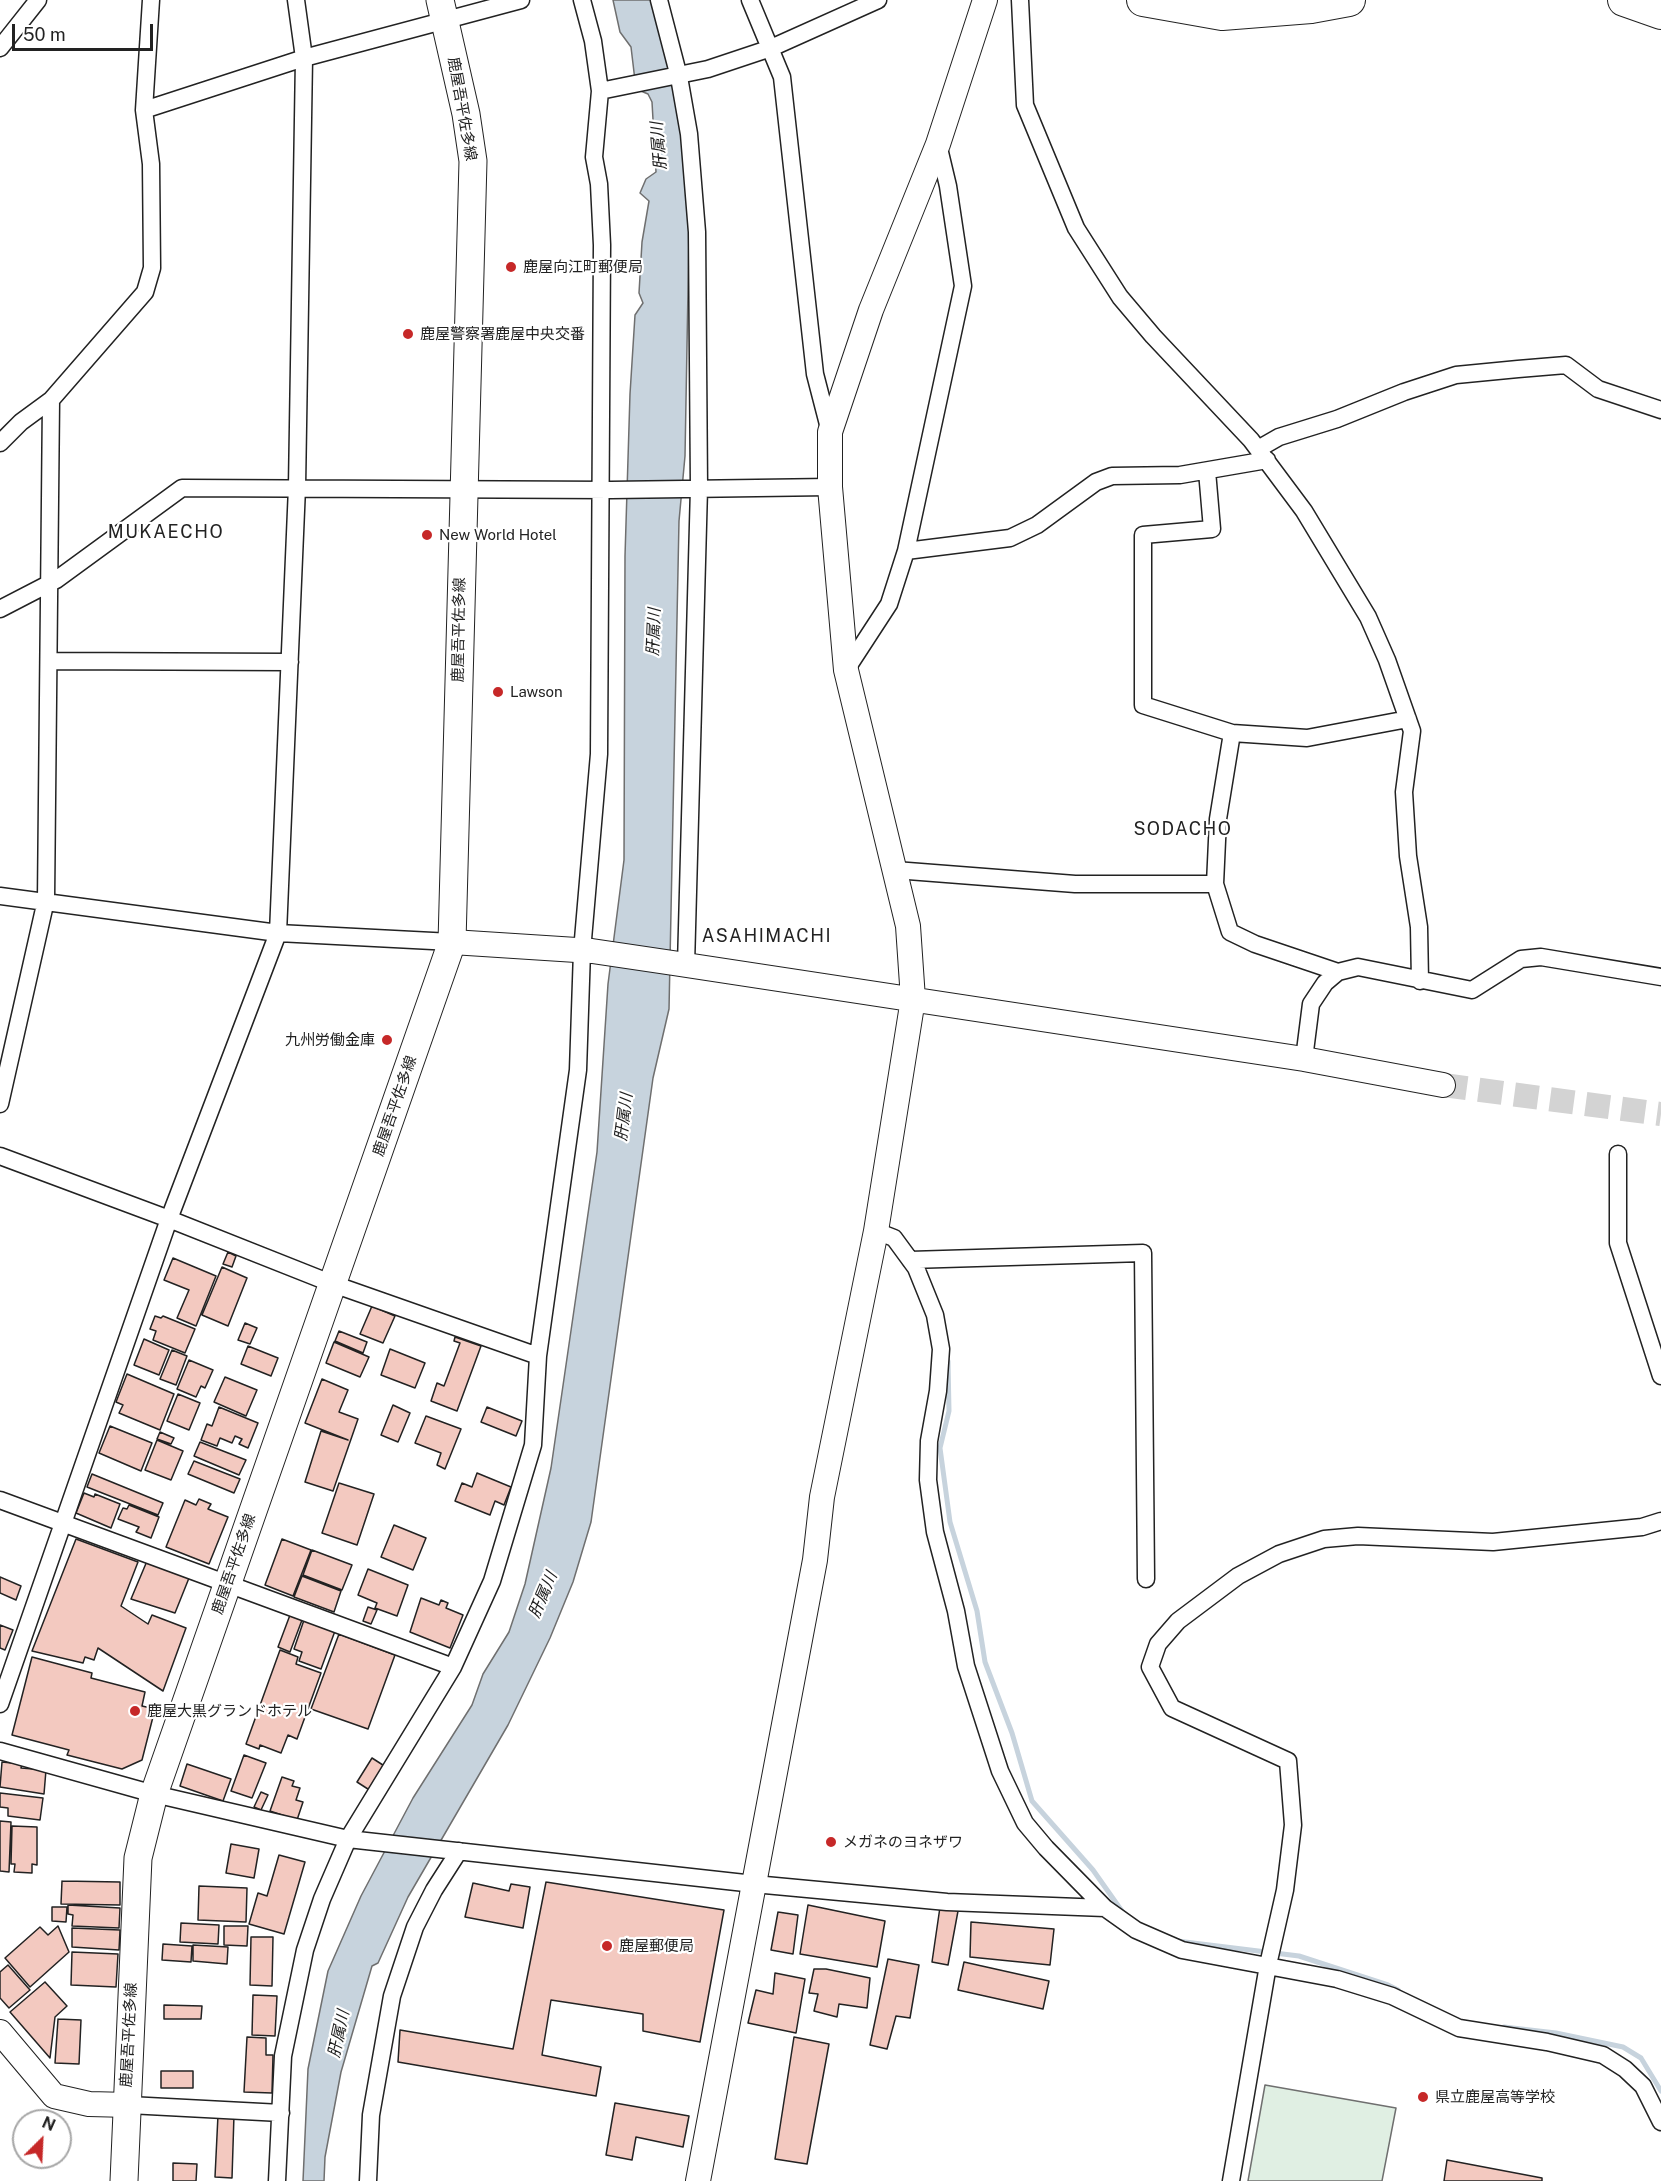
<!DOCTYPE html>
<html>
<head>
<meta charset="utf-8">
<style>
  body { margin:0 }
  #map { position:relative; width:1661px; height:2181px; overflow:hidden; background:#fff; font-family:"Public Sans",sans-serif }
  canvas { display:block }
  .north { position:absolute; left:12px; top:2109px; width:60px; height:60px; box-sizing:border-box; background:#fff; border:2px solid #a7a7a7; border-radius:50%; rotate:24deg; font-size:16px; font-weight:700; line-height:24px; text-align:center; color:#222 }
  .north::after { content:''; display:block; margin:auto; width:21px; height:27px; background:#c62828; clip-path:polygon(50% 0,100% 100%,50% 72%,0 100%) }
  .scale { position:absolute; left:12px; top:24px; width:141px; height:27px; box-sizing:border-box; border:3px solid #222; border-top:0; padding-left:8px; font-size:18px; line-height:21px; white-space:nowrap; color:#222; -webkit-text-stroke:4px #fff; paint-order:stroke }
</style>
</head>
<body>
<div id="map">
<canvas width="1661" height="2181"></canvas>
<div class="north">N</div>
<div class="scale">50 m</div>
</div>
<script>
const ctx = document.querySelector('canvas').getContext('2d');
ctx.lineJoin = 'round';
function paint(path, color) { ctx.fillStyle = color; ctx.fill(path, 'evenodd'); }
const toPath = rows => new Path2D(rows.map(r => 'M' + r).join(''));
function trace(path, color, width, dash) { ctx.strokeStyle = color; ctx.lineWidth = width; ctx.lineCap = dash ? 'butt' : 'round'; ctx.setLineDash(dash || []); ctx.stroke(path); }
function label(font, color, halo, rows, align = 'center') {
  ctx.font = font + ' "Public Sans","Noto Sans JP",sans-serif'; ctx.lineWidth = 4.5; ctx.setLineDash([]); ctx.textBaseline = 'middle'; ctx.strokeStyle = halo; ctx.fillStyle = color; for (const [text, x, y, turn = 0] of rows) {
    ctx.save(); ctx.translate(x, y); ctx.rotate((+turn || 0) * Math.PI / 180); ctx.textAlign = isNaN(turn) ? turn : align; if (halo) ctx.strokeText(text, 0, 0); ctx.fillText(text, 0, 0); ctx.restore();
  }
}
const green = toPath([
  [1265,2085,1396,2108,1382,2181,1248,2181,1265,2085]
]);
paint(green, '#e0efe3');
trace(green, '#6f6f6f', 1.5);
const water = toPath([
  [613,0,652,0,667,52,681,130,689,234,685,456,679,521,669,1009,653,1078,591,1522,573,1582,550,1638,508,1725,408,1897,378,1963,372,1966,341,2072,325,2157,324,2181,303,2181,308,2069,328,1971,361,1896,413,1798,472,1705,483,1674,509,1632,525,1584,551,1468,597,1152,608,984,624,860,625,556,630,394,635,315,643,303,639,293,642,242,649,201,640,193,646,179,656,172,652,102,648,94,636,89,631,47,620,32,613,0]
]);
paint(water, '#c7d3dd');
trace(water, '#6f6f6f', 1.5);
trace(toPath([
  [948,1361,949,1411,940,1448,950,1522,977,1611,985,1662,1012,1733,1032,1801,1093,1870,1124,1914],
  [1177,1941,1299,1956,1388,1985,1398,1990],
  [1504,2027,1556,2033,1623,2047,1641,2058,1661,2091]
]), '#c7d3dd', 5);
const building = toPath([
  [228,1252,236,1256,232,1267,223,1264,228,1252],
  [173,1258,216,1276,196,1326,177,1318,189,1290,164,1280,173,1258],
  [222,1267,247,1278,228,1326,202,1315,222,1267],
  [372,1306,395,1316,383,1343,360,1334,372,1306],
  [155,1316,161,1318,163,1316,195,1329,185,1353,153,1340,156,1331,150,1329,155,1316],
  [245,1323,257,1328,250,1344,238,1340,245,1323],
  [339,1331,367,1342,363,1353,335,1341,339,1331],
  [455,1337,481,1346,457,1411,431,1401,437,1383,444,1386,460,1343,454,1341,455,1337],
  [144,1339,169,1350,159,1375,134,1365,144,1339],
  [334,1342,369,1357,360,1377,326,1363,334,1342],
  [248,1346,278,1358,271,1376,241,1364,248,1346],
  [390,1349,425,1363,415,1388,381,1375,390,1349],
  [172,1350,187,1356,176,1385,160,1379,172,1350],
  [189,1360,213,1370,205,1388,201,1386,196,1397,177,1389,189,1360],
  [127,1374,174,1394,160,1430,119,1413,123,1405,116,1402,127,1374],
  [225,1377,257,1390,246,1416,214,1402,225,1377],
  [322,1379,348,1390,339,1412,358,1419,333,1491,305,1482,321,1431,348,1440,305,1423,322,1379],
  [178,1394,200,1403,189,1430,167,1421,178,1394],
  [393,1405,410,1413,398,1442,381,1435,393,1405],
  [219,1407,258,1423,248,1448,239,1444,242,1439,235,1436,232,1443,220,1438,217,1446,201,1440,207,1424,212,1426,219,1407],
  [487,1407,522,1421,516,1436,481,1422,487,1407],
  [426,1416,461,1429,445,1469,437,1465,441,1453,415,1443,426,1416],
  [110,1426,152,1443,141,1471,99,1453,110,1426],
  [160,1432,174,1438,171,1444,157,1439,160,1432],
  [157,1440,183,1451,171,1480,145,1470,157,1440],
  [200,1442,246,1460,239,1475,194,1456,200,1442],
  [194,1461,240,1479,234,1493,188,1474,194,1461],
  [477,1473,511,1487,504,1505,495,1501,490,1515,455,1501,462,1483,472,1487,477,1473],
  [92,1474,163,1503,158,1515,87,1487,92,1474],
  [339,1483,374,1494,357,1545,322,1533,339,1483],
  [84,1493,94,1497,95,1494,120,1504,111,1528,76,1513,84,1493],
  [199,1499,211,1504,208,1509,228,1517,209,1564,166,1547,185,1500,196,1505,199,1499],
  [129,1505,159,1517,151,1538,136,1532,139,1527,118,1519,123,1508,127,1509,129,1505],
  [394,1525,426,1538,413,1570,381,1557,394,1525],
  [76,1539,138,1562,121,1606,148,1624,152,1615,186,1628,163,1691,98,1648,94,1660,85,1657,83,1663,32,1651,76,1539],
  [282,1539,311,1550,293,1596,265,1585,282,1539],
  [312,1550,352,1565,342,1590,303,1575,312,1550],
  [147,1561,189,1578,175,1613,131,1599,147,1561],
  [368,1569,408,1585,397,1616,375,1608,377,1603,358,1595,368,1569],
  [302,1576,341,1591,334,1612,294,1597,302,1576],
  [0,1577,21,1586,16,1600,0,1593,0,1577],
  [421,1598,439,1605,441,1600,448,1603,446,1608,463,1615,450,1648,410,1632,421,1598],
  [368,1607,377,1610,371,1624,363,1621,368,1607],
  [290,1615,302,1620,290,1652,278,1647,290,1615],
  [304,1620,335,1631,321,1669,299,1661,302,1652,294,1649,304,1620],
  [0,1625,13,1630,5,1650,0,1648,0,1625],
  [339,1634,395,1655,368,1729,311,1709,339,1634],
  [280,1650,298,1657,296,1664,321,1673,297,1739,288,1735,281,1753,260,1745,259,1749,246,1744,280,1650],
  [32,1657,92,1673,91,1678,145,1692,142,1706,155,1709,142,1760,122,1769,67,1755,69,1750,12,1735,32,1657],
  [244,1755,266,1763,252,1798,231,1791,244,1755],
  [372,1758,386,1767,371,1791,357,1782,372,1758],
  [2,1762,22,1764,21,1768,46,1770,44,1794,0,1787,2,1762],
  [187,1764,231,1779,223,1801,180,1786,187,1764],
  [282,1777,294,1781,292,1786,300,1788,296,1800,303,1802,297,1820,270,1811,282,1777],
  [261,1792,268,1795,261,1810,254,1807,261,1792],
  [0,1793,43,1798,40,1820,8,1816,8,1808,0,1807,0,1793],
  [0,1821,11,1822,9,1872,0,1871,0,1821],
  [12,1826,37,1827,37,1865,32,1864,32,1873,14,1872,15,1864,11,1864,12,1826],
  [231,1844,259,1849,254,1878,226,1873,231,1844],
  [279,1855,305,1862,284,1934,249,1924,258,1893,267,1896,279,1855],
  [62,1881,120,1882,120,1905,61,1904,62,1881],
  [546,1882,724,1910,700,2042,643,2031,643,2014,551,2000,542,2055,601,2067,596,2096,398,2062,400,2030,513,2049,546,1882],
  [473,1883,509,1891,511,1884,530,1887,523,1928,465,1917,473,1883],
  [199,1886,247,1888,246,1922,198,1920,199,1886],
  [68,1905,120,1908,119,1928,72,1926,73,1915,68,1914,68,1905],
  [808,1905,885,1921,877,1967,800,1954,808,1905],
  [52,1907,67,1907,66,1922,52,1921,52,1907],
  [940,1907,958,1911,948,1965,932,1962,940,1907],
  [778,1912,798,1915,793,1954,771,1950,778,1912],
  [971,1922,1054,1929,1050,1965,970,1957,971,1922],
  [181,1923,219,1925,218,1944,180,1942,181,1923],
  [58,1926,69,1952,30,1987,5,1958,40,1927,48,1935,58,1926],
  [224,1926,248,1926,247,1946,224,1945,224,1926],
  [72,1928,120,1930,119,1950,72,1947,72,1928],
  [251,1937,273,1937,272,1986,250,1985,251,1937],
  [163,1944,192,1946,191,1962,162,1960,163,1944],
  [193,1945,228,1947,227,1964,193,1961,193,1945],
  [72,1952,118,1954,116,1987,71,1985,72,1952],
  [888,1959,919,1965,910,2018,896,2016,887,2049,870,2045,888,1959],
  [964,1962,1049,1981,1043,2009,958,1990,964,1962],
  [8,1965,30,1990,9,2008,0,1998,0,1972,8,1965],
  [814,1969,826,1969,870,1978,867,2008,839,2004,837,2017,814,2011,818,1994,809,1993,814,1969],
  [775,1973,805,1979,796,2033,748,2023,756,1990,773,1994,775,1973],
  [45,1982,67,2006,55,2017,50,2058,10,2012,45,1982],
  [253,1995,277,1996,275,2036,252,2035,253,1995],
  [164,2005,202,2006,201,2019,164,2019,164,2005],
  [58,2019,81,2020,79,2064,55,2063,58,2019],
  [247,2037,266,2038,266,2055,273,2055,272,2093,244,2092,247,2037],
  [794,2037,829,2044,807,2164,775,2159,794,2037],
  [161,2071,193,2071,193,2088,161,2088,161,2071],
  [615,2103,689,2116,683,2147,636,2137,632,2160,606,2155,615,2103],
  [218,2115,234,2115,232,2178,215,2177,218,2115],
  [1447,2160,1542,2178,1542,2181,1444,2181,1447,2160],
  [173,2163,197,2164,196,2181,173,2181,173,2163]
]);
paint(building, '#f3c9c0');
trace(building, '#222', 1.5);
trace(toPath([
  [1443,1085,1661,1114]
]), '#d3d3d3', 24, [24, 12]);
const street = toPath([
  [659,0,679,77,689,134,697,232,699,488,686,965],
  [750,0,782,77,815,374,830,432],
  [1020,0,1025,105,1076,228,1120,297,1153,336,1251,440,1304,511,1368,617,1387,660,1412,731,1404,792,1408,856,1419,927,1420,981],
  [0,48,38,0],
  [600,91,708,69,771,48,878,0],
  [144,110,304,58,521,0],
  [0,443,21,422,51,400,145,292,152,268,151,164,144,110,151,0],
  [1258,449,1279,437,1337,419,1404,392,1456,375,1518,369,1566,365,1598,389,1661,410],
  [1207,471,1212,529,1143,535,1143,705,1232,733,1218,819,1215,884,1230,932,1255,944,1338,972],
  [906,551,1010,538,1037,525,1096,482,1112,476,1180,475,1267,460],
  [0,609,56,580,182,488,611,490,830,487],
  [49,661,290,662],
  [846,670,889,604,906,551,963,286,948,186,938,144],
  [1232,733,1307,738,1408,719],
  [895,870,1075,884,1215,884],
  [0,896,278,933,452,942],
  [1304,1059,1311,1004,1325,983,1338,972,1358,967,1472,990,1521,959,1541,957,1661,977],
  [0,1104,46,900,51,400],
  [1618,1154,1618,1243,1661,1376],
  [0,1156,169,1219,333,1284,538,1356],
  [876,1231,894,1238,916,1268,935,1315,941,1349,938,1391,929,1441,928,1480,935,1532,956,1611,966,1666,1000,1771,1025,1823,1046,1848,1105,1908,1136,1930,1182,1950,1337,1979,1392,1996,1459,2028,1547,2042,1603,2055,1625,2069,1643,2086,1661,2122],
  [910,1260,1143,1253,1146,1579],
  [0,1500,453,1667],
  [0,1704,169,1219,278,933,297,487,304,58,296,0],
  [0,1751,154,1794,348,1839,754,1884,947,1902,1105,1908],
  [129,2105,281,2113],
  [277,2181,283,2056,305,1950,322,1899,348,1839,453,1667,492,1581,533,1445,538,1356,578,1070,582,951,599,754,602,245,599,184,594,157,600,91,593,41,582,0],
  [368,2181,371,2115,392,1996,415,1927,434,1890,459,1851],
  [1231,2181,1268,1965,1285,1890,1293,1825,1288,1761,1172,1708,1150,1667,1158,1644,1178,1621,1238,1576,1279,1554,1324,1539,1358,1536,1493,1542,1642,1527,1661,1521]
]);
const secondary = toPath([
  [452,942,592,951,673,963,1304,1059,1443,1085],
  [0,2032,54,2096,89,2104,129,2105],
  [698,2181,815,1560,822,1497,876,1231,913,999,908,926,846,670,830,487,830,432,871,310,938,144,985,0]
]);
const primary = toPath([
  [124,2181,138,1858,154,1794,452,942,473,161,466,114,440,0]
]);
const highway = toPath([
  [1143,0,1222,14,1311,7,1349,0],
  [1624,0,1661,13]
]);
trace(street, '#222', 19);
trace(secondary, '#222', 26);
trace(primary, '#222', 29);
trace(highway, '#222', 34);
trace(street, '#fff', 16);
trace(secondary, '#fff', 24);
trace(primary, '#fff', 27);
trace(highway, '#fff', 32);
for (const [x, y, r, color] of [
  [511,267,6,"#c62828"],
  [408,334,6,"#c62828"],
  [427,535,6,"#c62828"],
  [498,692,6,"#c62828"],
  [387,1040,6,"#c62828"],
  [135,1711,6,"#c62828"],
  [831,1842,6,"#c62828"],
  [607,1946,6,"#c62828"],
  [1423,2097,6,"#c62828"]
]) { const dot = new Path2D(); dot.arc(x, y, r, 0, 2 * Math.PI); ctx.fillStyle = color; ctx.fill(dot); trace(dot, '#fff', 2); }
label('15px', '#222', '#fff', [
  ["鹿屋吾平佐多線",462,109,80],
  ["鹿屋吾平佐多線",459,630,-89],
  ["鹿屋吾平佐多線",395,1106,-71],
  ["鹿屋吾平佐多線",234,1564,-71],
  ["鹿屋吾平佐多線",129,2035,-87]
]);
label('15px', '#222', '#fff', [
  ["鹿屋向江町郵便局",523,267],
  ["鹿屋警察署鹿屋中央交番",420,334],
  ["New World Hotel",439,535],
  ["Lawson",510,692],
  ["九州労働金庫",375,1040,"right"],
  ["鹿屋大黒グランドホテル",147,1711],
  ["メガネのヨネザワ",843,1842],
  ["鹿屋郵便局",619,1946],
  ["県立鹿屋高等学校",1435,2097]
], 'left');
label('italic 16px', '#222', '#fff', [
  ["肝属川",659,146,-95],
  ["肝属川",654,632,-88],
  ["肝属川",624,1117,-83],
  ["肝属川",543,1595,-67],
  ["肝属川",339,2034,-78]
]);
ctx.letterSpacing = '1.5px';
label('18px', '#222', '#fff', [
  ["MUKAECHO",166,532],
  ["SODACHO",1183,829],
  ["ASAHIMACHI",767,936]
]);
ctx.letterSpacing = '0px';
</script>
</body>
</html>
